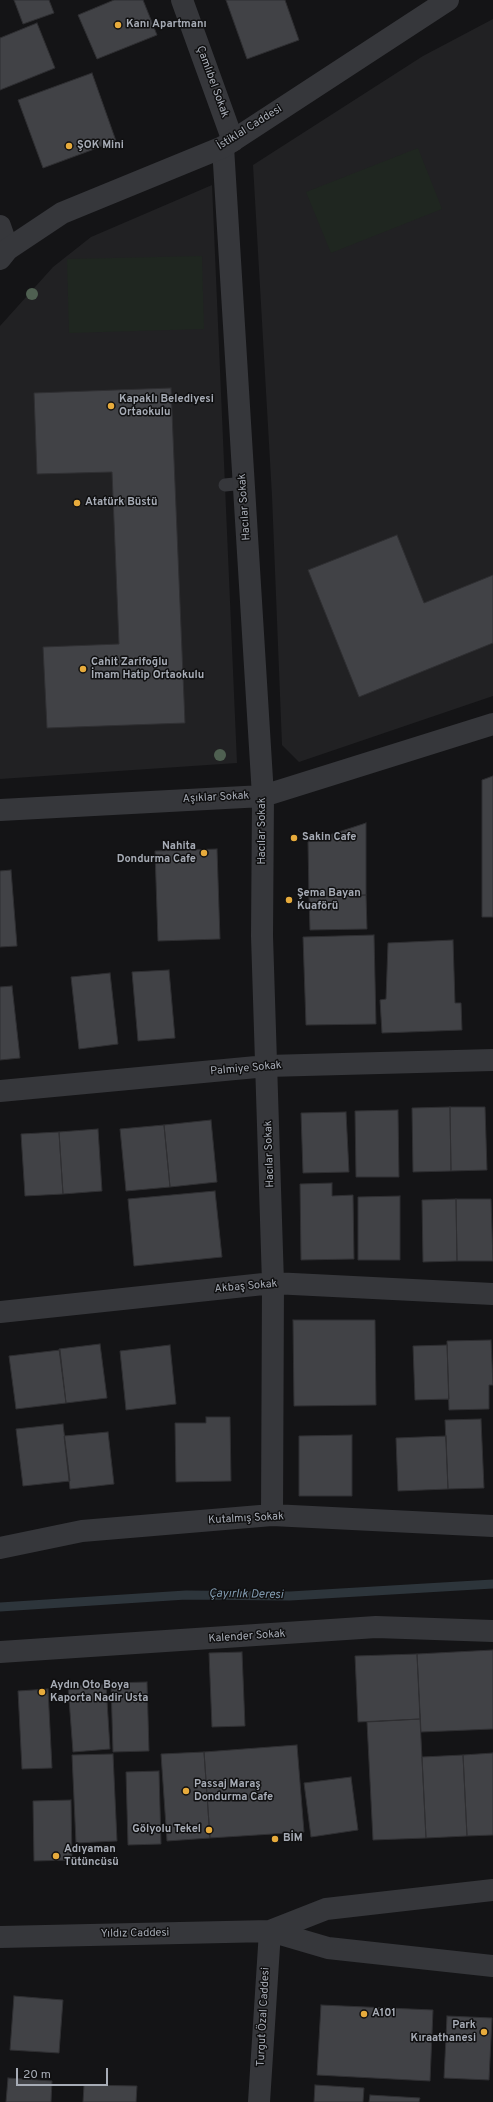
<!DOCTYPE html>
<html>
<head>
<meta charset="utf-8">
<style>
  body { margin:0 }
  #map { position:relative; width:493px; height:2102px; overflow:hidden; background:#141416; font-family:Overpass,sans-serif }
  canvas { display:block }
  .scale { position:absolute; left:16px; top:2068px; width:92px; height:18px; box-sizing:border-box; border:2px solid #a7acb6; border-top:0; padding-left:5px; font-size:12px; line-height:14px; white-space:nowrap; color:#a7acb6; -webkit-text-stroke:3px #101011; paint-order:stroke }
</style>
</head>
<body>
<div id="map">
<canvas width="493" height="2102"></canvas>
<div class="scale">20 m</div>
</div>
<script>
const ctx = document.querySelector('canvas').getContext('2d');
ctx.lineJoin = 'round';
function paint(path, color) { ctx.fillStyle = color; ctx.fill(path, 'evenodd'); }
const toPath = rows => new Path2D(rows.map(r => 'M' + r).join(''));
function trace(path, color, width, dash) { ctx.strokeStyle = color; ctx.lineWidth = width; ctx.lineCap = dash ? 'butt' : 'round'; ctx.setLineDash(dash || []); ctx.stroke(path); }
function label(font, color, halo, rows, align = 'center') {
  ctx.font = font + ' Overpass,sans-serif'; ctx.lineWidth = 3; ctx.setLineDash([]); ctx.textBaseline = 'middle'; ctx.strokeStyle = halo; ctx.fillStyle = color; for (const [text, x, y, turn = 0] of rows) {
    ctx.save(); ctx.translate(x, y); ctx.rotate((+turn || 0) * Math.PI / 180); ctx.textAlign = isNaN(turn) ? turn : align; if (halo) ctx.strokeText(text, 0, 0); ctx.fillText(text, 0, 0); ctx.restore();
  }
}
paint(toPath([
  [493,19,493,696,299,762,282,745,272,496,253,165,423,56],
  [212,185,237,763,0,779,0,326,53,267,91,237]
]), '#212123');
paint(toPath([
  [418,148,442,209,331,253,306,192],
  [202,256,204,329,69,333,67,259]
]), '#1f2620');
trace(toPath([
  [0,1607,186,1595,290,1596,493,1584]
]), '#2d353b', 9);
const building = toPath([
  [14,0,49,0,54,13,23,24,14,0],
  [114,0,143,0,157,35,97,59,78,15,114,0],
  [226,0,285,0,299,40,247,59,226,0],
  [37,23,55,68,0,90,0,38,37,23],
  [92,73,116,141,43,168,18,100,92,73],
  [171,388,185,723,47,728,43,647,119,644,112,472,37,474,34,393,171,388],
  [397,535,424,603,493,575,493,643,359,697,308,570,397,535],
  [493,776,493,917,482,917,482,780,493,776],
  [366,823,366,895,309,897,308,842,366,823],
  [217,849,220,939,158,941,155,851,217,849],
  [11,870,17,946,0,947,0,871,11,870],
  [366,895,367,929,310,930,309,897,366,895],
  [374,935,376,1024,306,1025,303,937,374,935],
  [453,940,455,1003,461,1003,462,1030,382,1033,380,1000,386,999,388,943,453,940],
  [169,970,175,1038,138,1041,132,972,169,970],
  [110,973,118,1044,79,1049,71,977,110,973],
  [12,986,20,1058,0,1060,0,987,12,986],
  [450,1107,451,1171,413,1172,412,1108,450,1107],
  [450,1107,485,1107,487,1170,451,1171,450,1107],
  [398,1110,399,1177,356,1177,355,1111,398,1110],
  [346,1112,349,1172,303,1173,301,1113,346,1112],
  [211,1120,217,1182,170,1187,164,1125,211,1120],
  [164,1125,170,1187,126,1191,120,1129,164,1125],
  [98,1129,102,1191,63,1194,59,1132,98,1129],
  [59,1132,63,1194,25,1196,21,1134,59,1132],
  [332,1183,332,1196,353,1195,354,1259,301,1260,300,1184,332,1183],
  [215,1191,222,1257,134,1266,128,1199,215,1191],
  [400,1196,400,1260,358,1260,358,1197,400,1196],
  [456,1199,491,1199,493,1261,457,1261,456,1199],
  [456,1199,457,1261,423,1262,422,1200,456,1199],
  [293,1320,375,1320,376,1405,294,1406,293,1320],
  [491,1340,493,1385,489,1385,489,1409,449,1410,447,1341,491,1340],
  [100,1344,107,1398,66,1403,59,1349,100,1344],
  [170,1345,176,1404,126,1410,120,1351,170,1345],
  [447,1345,449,1399,415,1400,413,1346,447,1345],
  [60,1350,66,1403,16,1409,9,1356,60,1350],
  [206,1417,230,1417,231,1481,176,1482,175,1423,206,1423,206,1417],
  [481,1419,484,1488,448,1489,445,1420,481,1419],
  [63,1424,70,1481,23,1486,16,1429,63,1424],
  [108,1432,114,1484,70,1489,64,1436,108,1432],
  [352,1435,352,1496,299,1496,299,1436,352,1435],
  [446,1436,448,1489,398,1491,396,1438,446,1436],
  [493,1650,493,1729,421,1732,417,1654,493,1650],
  [242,1652,245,1726,212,1727,209,1653,242,1652],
  [417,1654,420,1719,358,1722,355,1656,417,1654],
  [147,1682,149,1751,113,1752,111,1683,147,1682],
  [106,1684,110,1749,73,1752,68,1686,106,1684],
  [48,1689,52,1768,22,1769,18,1691,48,1689],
  [420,1719,426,1838,373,1840,367,1722,420,1719],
  [297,1745,304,1832,210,1838,204,1752,297,1745],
  [204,1752,210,1838,167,1841,161,1754,204,1752],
  [493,1753,493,1835,467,1836,463,1755,493,1753],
  [113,1754,117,1841,76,1843,72,1755,113,1754],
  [463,1755,467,1836,426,1838,422,1757,463,1755],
  [159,1771,161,1844,128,1845,126,1772,159,1771],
  [351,1777,358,1830,311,1837,304,1783,351,1777],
  [71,1800,72,1860,34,1861,33,1801,71,1800],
  [14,1996,63,2000,59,2053,10,2050,14,1996],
  [321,2005,433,2010,430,2081,317,2075,321,2005],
  [447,2016,492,2018,489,2080,444,2078,447,2016],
  [8,2078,52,2081,51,2102,6,2102,8,2078],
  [84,2085,137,2086,136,2102,83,2102,84,2085],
  [315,2085,364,2088,363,2102,314,2102,315,2085],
  [370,2095,420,2098,419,2102,369,2102,370,2095]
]);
paint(building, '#414246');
trace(building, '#2f2f32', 1);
trace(toPath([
  [225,485,244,483]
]), '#36373b', 13);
trace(toPath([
  [182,0,233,141],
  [223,147,263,796,262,936,273,1283,272,1515],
  [0,226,8,249],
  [0,810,263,796,493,724],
  [0,1091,267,1066,493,1060],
  [0,1312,273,1283,493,1294],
  [0,1548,82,1531,272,1515,493,1526],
  [0,1652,376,1627,493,1631]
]), '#36373b', 22);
trace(toPath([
  [0,259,8,249,62,213,223,147,448,0],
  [0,1937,270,1931,328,1948,493,1966],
  [259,2102,270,1931,326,1909,493,1890]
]), '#36373b', 22);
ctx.fillStyle = '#4f6051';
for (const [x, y] of [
  [32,294],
  [220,755]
]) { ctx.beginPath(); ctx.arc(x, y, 6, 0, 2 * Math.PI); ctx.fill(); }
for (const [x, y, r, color] of [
  [118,25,4,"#e7ab3c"],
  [69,146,4,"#e7ab3c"],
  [111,406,4,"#e7ab3c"],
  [77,503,4,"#e7ab3c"],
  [83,669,4,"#e7ab3c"],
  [294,838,4,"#e7ab3c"],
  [204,853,4,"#e7ab3c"],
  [289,900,4,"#e7ab3c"],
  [42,1692,4,"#e7ab3c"],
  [186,1791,4,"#e7ab3c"],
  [209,1830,4,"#e7ab3c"],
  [275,1839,4,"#e7ab3c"],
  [56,1856,4,"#e7ab3c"],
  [364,2014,4,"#e7ab3c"],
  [484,2032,4,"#e7ab3c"]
]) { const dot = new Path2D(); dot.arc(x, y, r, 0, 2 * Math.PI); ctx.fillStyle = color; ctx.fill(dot); trace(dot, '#101011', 1.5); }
label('bold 11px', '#a7acb6', '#101011', [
  ["Kanı Apartmanı",126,25],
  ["ŞOK Mini",77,146],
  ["Kapaklı Belediyesi",119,400],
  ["Ortaokulu",119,413],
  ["Atatürk Büstü",85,503],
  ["Cahit Zarifoğlu",91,663],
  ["İmam Hatip Ortaokulu",91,676],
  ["Sakin Cafe",302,838],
  ["Nahita",196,847,"right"],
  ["Dondurma Cafe",196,860,"right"],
  ["Şema Bayan",297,894],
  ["Kuaförü",297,907],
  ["Aydın Oto Boya",50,1686],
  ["Kaporta Nadir Usta",50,1699],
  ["Passaj Maraş",194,1785],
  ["Dondurma Cafe",194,1798],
  ["Gölyolu Tekel",201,1830,"right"],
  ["BİM",283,1839],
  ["Adıyaman",64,1850],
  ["Tütüncüsü",64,1863],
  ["A101",372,2014],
  ["Park",476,2026,"right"],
  ["Kıraathanesi",476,2039,"right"]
], 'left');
label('11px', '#a7acb6', '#101011', [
  ["Çamlıbel Sokak",212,82,70],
  ["İstiklal Caddesi",250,128,-32],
  ["Hacılar Sokak",245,507,-94],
  ["Aşıklar Sokak",216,798,-3],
  ["Hacılar Sokak",263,831,-90],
  ["Palmiye Sokak",246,1069,-5],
  ["Hacılar Sokak",270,1154,-92],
  ["Akbaş Sokak",246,1287,-5],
  ["Kutalmış Sokak",246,1519,-3],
  ["Kalender Sokak",247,1637,-4],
  ["Yıldız Caddesi",135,1934,-1],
  ["Turgut Özal Caddesi",264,2017,-87]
]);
label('italic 12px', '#809aaf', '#101011', [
  ["Çayırlık Deresi",246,1595,1]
]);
</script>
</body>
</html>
